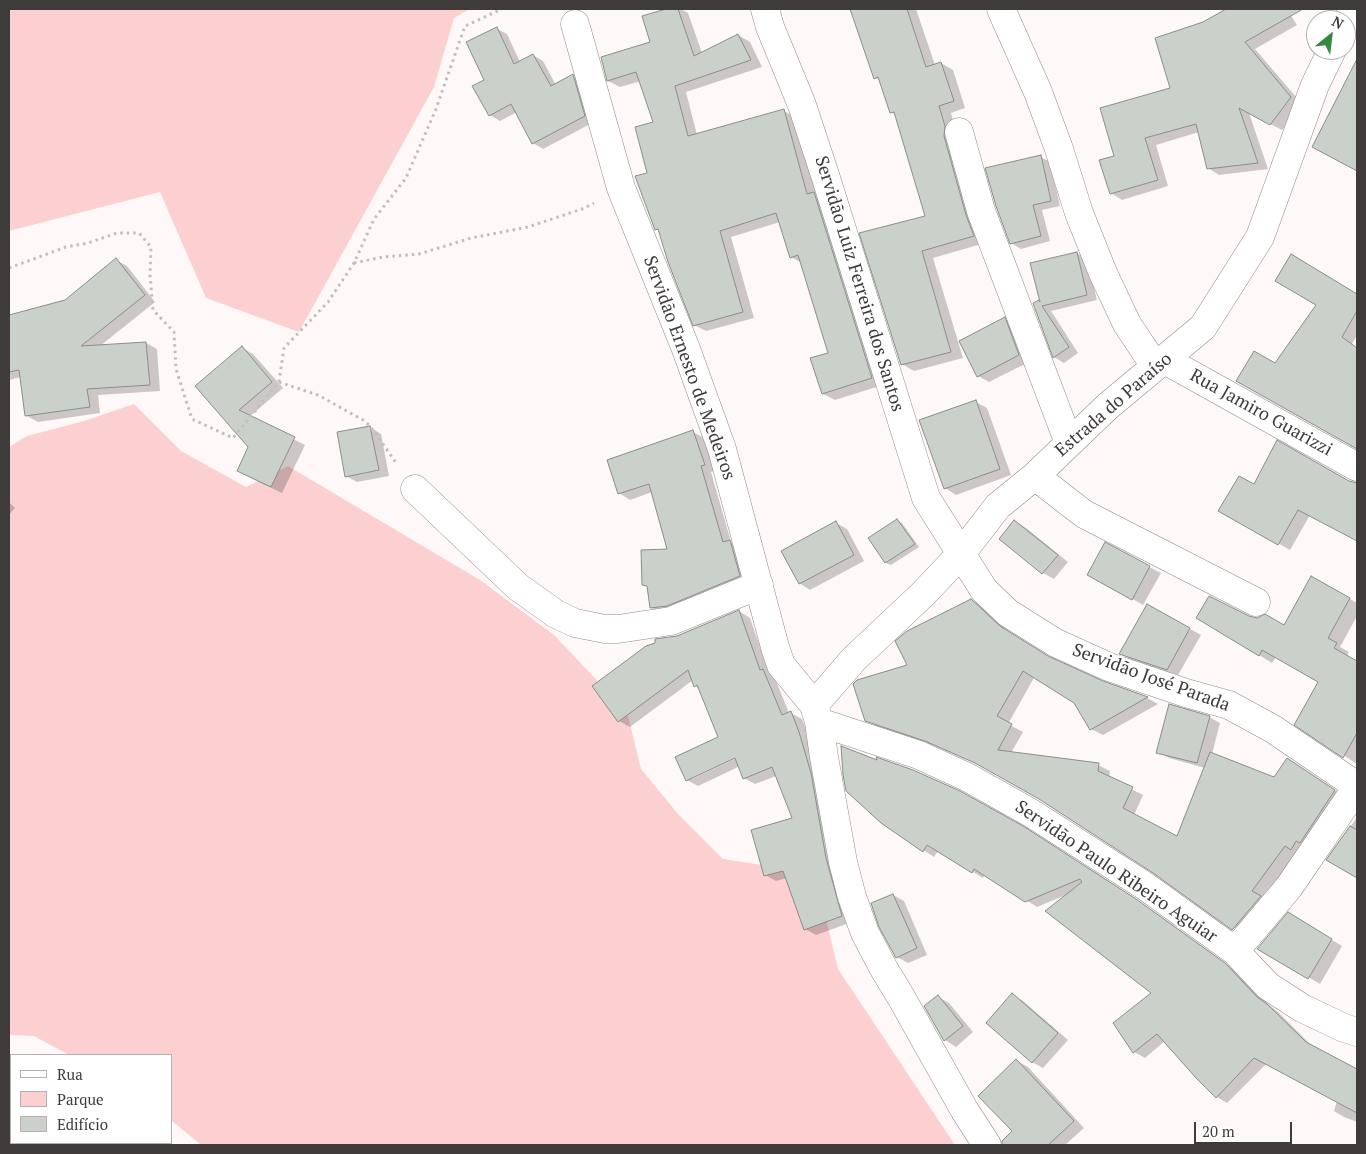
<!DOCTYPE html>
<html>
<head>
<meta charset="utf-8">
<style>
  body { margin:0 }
  #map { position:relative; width:1366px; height:1154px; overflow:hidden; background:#fff8f8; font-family:"PT Serif",serif }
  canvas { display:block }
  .frame { position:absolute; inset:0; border:10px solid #403b3b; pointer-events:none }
  .legend { position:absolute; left:10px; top:1054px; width:162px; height:90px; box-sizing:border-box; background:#fff; border:1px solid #b3b1b1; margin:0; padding:6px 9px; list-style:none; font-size:15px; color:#403b3b }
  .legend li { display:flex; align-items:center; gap:10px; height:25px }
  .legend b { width:25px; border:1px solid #b3b1b1 }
  .north { position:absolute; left:1306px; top:10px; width:50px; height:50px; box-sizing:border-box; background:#fff; border:1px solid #b3b1b1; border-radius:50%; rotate:29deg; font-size:14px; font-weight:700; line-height:20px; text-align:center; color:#403b3b }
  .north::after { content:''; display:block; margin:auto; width:18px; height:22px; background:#328b3c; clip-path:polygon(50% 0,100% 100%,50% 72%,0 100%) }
  .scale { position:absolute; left:1194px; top:1122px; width:98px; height:22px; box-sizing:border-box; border:2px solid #403b3b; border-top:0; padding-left:6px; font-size:15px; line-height:18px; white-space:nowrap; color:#403b3b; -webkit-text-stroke:4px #fff; paint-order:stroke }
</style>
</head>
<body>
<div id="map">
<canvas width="1366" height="1154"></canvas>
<div class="frame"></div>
<ul class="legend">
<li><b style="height:6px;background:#fff"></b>Rua</li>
<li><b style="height:14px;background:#fcd0d1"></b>Parque</li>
<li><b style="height:14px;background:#cad1ca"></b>Edifício</li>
</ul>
<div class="north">N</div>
<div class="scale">20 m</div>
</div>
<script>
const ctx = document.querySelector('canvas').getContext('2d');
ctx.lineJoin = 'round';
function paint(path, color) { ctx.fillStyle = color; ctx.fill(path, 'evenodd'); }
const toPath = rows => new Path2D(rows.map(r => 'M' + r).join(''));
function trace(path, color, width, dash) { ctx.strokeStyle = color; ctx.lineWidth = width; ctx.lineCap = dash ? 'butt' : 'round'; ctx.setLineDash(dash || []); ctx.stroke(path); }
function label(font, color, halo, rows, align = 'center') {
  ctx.font = font + ' "PT Serif",serif'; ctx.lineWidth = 5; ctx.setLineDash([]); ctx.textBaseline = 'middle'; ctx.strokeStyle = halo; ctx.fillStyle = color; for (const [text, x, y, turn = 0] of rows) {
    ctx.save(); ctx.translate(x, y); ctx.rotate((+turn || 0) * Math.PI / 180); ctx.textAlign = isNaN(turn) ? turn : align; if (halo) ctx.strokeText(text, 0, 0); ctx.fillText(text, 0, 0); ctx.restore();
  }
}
paint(toPath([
  [9,9,470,9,454,18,434,87,299,332,206,298,160,192,9,231],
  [134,404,181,451,246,487,288,466,480,580,554,635,627,712,641,769,678,814,723,859,815,873,838,969,955,1145,201,1145,171,1120,171,1055,69,1055,34,1036,9,1035,9,447,27,436,84,421]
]), '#fcd0d1');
paint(toPath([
  [670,9,681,9,688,13,702,53,738,35,750,42,762,67,686,92,697,135,784,111,795,117,816,194,825,200,883,385,835,400,823,394,829,354,802,263,791,257,780,222,731,237,754,318,706,331,694,325,660,231,656,229,648,174,655,123,641,81,620,87,608,81,652,43,643,17],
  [852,9,916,9,935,65,941,63,953,70,965,108,951,113,985,243,933,258,963,358,914,371,902,364,927,217,896,115,891,112,881,81,876,78],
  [1229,9,1287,9,1297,25,1255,49,1302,104,1282,130,1249,113,1268,169,1219,175,1208,168,1199,132,1156,145,1168,186,1122,200,1111,193,1115,156,1171,89,1203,24],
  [497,29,507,34,520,62,533,55,543,61,556,85,573,76,583,81,594,122,543,149,533,143,517,112,500,121,490,115,486,80],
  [1357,62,1357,170,1313,146],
  [1041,157,1050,162,1060,206,1042,210,1050,241,1021,249,1011,243],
  [1077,253,1087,259,1097,300,1051,311,1078,353,1064,363,1054,357,1034,304,1041,303],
  [1291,256,1357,295,1357,335,1352,344,1357,348,1357,448,1238,381,1276,365,1318,305],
  [116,260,127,266,155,302,100,346,146,343,157,349,160,391,98,395,100,413,38,422,27,416,21,377,9,380,9,316,66,301],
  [1005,319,1016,325,1029,362,989,382,978,376],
  [242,348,253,354,283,388,249,417,305,445,282,493,249,477,249,447,197,386],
  [976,402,987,408,1011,475,956,495,945,488],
  [370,427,381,434,389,476,357,482,346,476],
  [693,432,704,438,716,471,711,472,731,542,741,547,750,582,663,614,652,608,649,588,643,584,668,550,652,492,630,500,619,493],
  [1349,482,1357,484,1357,540,1310,515,1290,550,1220,510,1254,486],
  [9,502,15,508,9,515],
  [897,520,902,523,919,547,891,565,886,563,870,538],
  [1015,521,1026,528,1068,562,1054,579,1043,573,1000,539],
  [836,523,847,529,864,561,810,590,799,583],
  [1105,544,1161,573,1143,605,1089,574],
  [1312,578,1357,603,1357,616,1340,647,1349,652,1347,656,1357,662,1357,764,1296,724,1319,682,1276,657,1272,663,1259,655,1248,617,1284,627],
  [971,600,983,607,1011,634,1051,659,1102,682,1147,698,1158,704,1103,735,1091,729,1075,702,1035,676,1008,724,1023,732,1011,753,1098,765,1110,771,1109,778,1143,795,1134,815,1178,838,1205,768,1169,758,1158,752,1209,717,1220,723,1212,754,1274,778,1288,759,1339,793,1263,899,1245,935,1154,872,1042,800,988,769,938,747,878,727,866,720,909,666],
  [1147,605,1201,635,1178,675,1131,660,1121,653],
  [739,611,750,618,769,673,774,676,789,713,791,713,802,719,810,739,852,922,816,935,805,929,787,878,776,881,765,875,794,819,776,776,755,784,744,778,740,766,698,786,687,780,720,737,700,689,695,686,693,680,630,727,619,721,677,637],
  [740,754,741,756,692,779,692,777],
  [1357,817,1357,877,1328,859],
  [882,823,1034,834,1147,907,1236,971,1268,1004,1278,1012,1315,1049,1357,1071,1357,1122,1344,1117,1334,1111,1337,1101,1266,1064,1227,1103,1217,1097,1165,1041,1145,1058,1134,1052,1153,993,1068,894,1037,907,985,874,983,878,938,851,934,857],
  [893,895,904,901,927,955,908,963,897,957],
  [1288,914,1342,946,1320,984,1259,948],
  [1012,995,1023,1001,1068,1040,1043,1068,1032,1062],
  [938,997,949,1003,973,1032,956,1047,945,1040],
  [1017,1061,1028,1067,1084,1128,1065,1145,1014,1145,1007,1138,1014,1131]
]), '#0003');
const building = toPath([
  [666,9,678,9,694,56,738,34,751,60,675,86,688,136,784,109,807,194,814,192,872,378,822,394,810,358,828,353,798,255,790,258,776,213,720,231,743,312,693,326,668,262,658,229,655,230,635,176,647,173,635,127,653,122,636,72,607,81,601,57,650,42,642,16,666,9],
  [850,9,907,9,926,67,941,62,954,101,939,106,945,126,944,136,966,215,974,236,922,251,951,352,901,365,859,233,925,216,894,112,890,113,878,77,874,79,850,9],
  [1226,9,1303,9,1245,42,1291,97,1270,125,1239,108,1258,163,1207,169,1196,124,1145,138,1158,180,1110,194,1099,160,1114,156,1100,108,1170,88,1155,38,1203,22,1226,9],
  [497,27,514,64,533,54,551,86,573,74,585,116,532,144,511,104,489,116,472,86,484,80,466,42,497,27],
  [1357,59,1357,171,1312,147,1357,59],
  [1041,155,1051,201,1033,205,1041,236,1010,244,996,206,985,168,1041,155],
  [1077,252,1087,295,1042,306,1069,347,1053,358,1033,303,1039,300,1040,302,1030,263,1077,252],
  [1291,254,1357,294,1357,311,1342,337,1357,348,1357,449,1236,381,1254,351,1275,363,1316,305,1275,281,1291,254],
  [116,258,145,295,81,346,146,342,150,385,87,389,90,407,25,416,19,370,9,372,9,315,65,300,116,258],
  [1005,317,1019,355,977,377,959,341,1005,317],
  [242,346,272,382,239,410,295,437,271,487,237,471,248,447,195,386,242,346],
  [976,400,1000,469,944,489,919,420,976,400],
  [370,426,379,470,345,477,337,432,370,426],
  [693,430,705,465,701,466,723,542,730,540,740,576,667,606,650,608,647,586,642,585,641,550,667,549,649,484,618,494,607,460,693,430],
  [1277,440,1349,481,1357,483,1357,541,1298,510,1278,545,1218,511,1239,476,1254,484,1277,440],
  [897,519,915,544,885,563,868,538,897,519],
  [1014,520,1058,555,1042,574,999,539,1014,520],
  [836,521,854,555,799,584,781,551,836,521],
  [1105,542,1150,566,1132,600,1087,575,1105,542],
  [1311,576,1350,598,1328,638,1337,643,1334,648,1357,661,1357,733,1343,758,1294,725,1318,682,1262,650,1259,656,1196,618,1209,596,1249,616,1257,618,1265,614,1284,625,1311,576],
  [971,599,1000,626,1048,656,1103,681,1148,697,1090,730,1074,703,1023,671,997,716,1012,724,998,750,1099,763,1098,771,1133,787,1123,808,1177,836,1210,752,1274,777,1287,758,1335,790,1300,843,1296,841,1291,850,1285,846,1252,891,1261,896,1232,930,1153,873,1039,799,975,763,925,741,865,721,853,684,857,680,907,665,895,641,907,631,971,599],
  [1147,604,1190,628,1167,670,1119,654,1147,604],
  [739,610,760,670,763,669,782,715,791,711,799,732,811,773,826,858,842,916,804,930,783,871,764,876,751,830,792,818,772,767,743,779,735,758,686,781,675,757,718,737,697,685,694,687,688,670,618,722,592,686,646,646,655,643,655,639,677,636,739,610],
  [1169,704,1210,716,1197,763,1156,753,1169,704],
  [841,746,877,760,876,757,913,770,960,791,1023,826,1136,899,1225,963,1257,997,1267,1004,1306,1042,1357,1069,1357,1113,1254,1058,1216,1098,1197,1079,1157,1034,1133,1053,1113,1023,1151,993,1045,911,1082,882,1080,879,1025,902,974,869,972,873,927,845,923,852,881,823,846,791,843,775,841,746],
  [1350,826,1357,830,1357,878,1326,860,1350,826],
  [893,894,917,948,896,958,879,927,871,903,893,894],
  [1288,912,1332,939,1308,979,1257,949,1288,912],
  [1012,993,1058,1033,1032,1063,986,1023,1012,993],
  [938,995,963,1026,944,1041,924,1006,938,995],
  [1016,1059,1074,1121,1048,1145,1002,1145,1002,1141,1012,1131,978,1096,1016,1059]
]);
paint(building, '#cad1ca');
trace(building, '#888e88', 1);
const street = toPath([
  [765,9,770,27,802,105,826,178,926,498,984,590,1008,613,1056,643,1109,667,1186,693,1229,705,1273,729,1357,786],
  [1001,9,1038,92,1059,149,1079,213,1103,273,1127,324,1155,366],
  [1346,23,1353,9],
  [575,24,621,188,686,349,722,449,775,647,781,665,814,705,819,722,919,755,967,777,1031,813,1145,886,1235,951,1268,986,1302,1008,1344,1028,1357,1032],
  [959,132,981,211,1069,443],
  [1165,360,1357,467],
  [1035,476,1084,514,1256,602],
  [415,489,518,587,556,614,575,623,605,629,618,629,671,621,759,585],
  [814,705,854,659,923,594,961,554,998,506,1035,476,1108,406,1203,327,1260,237,1315,85,1332,50],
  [819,722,824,757,843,862,852,897,865,933,884,969,901,997,965,1111,987,1145],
  [1235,951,1289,887,1357,787]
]);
trace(street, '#948a8a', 29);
trace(toPath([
  [354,263,383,257,419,254,471,238,528,227,582,209,594,203],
  [9,268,66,247,88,243,117,233,139,233,151,247,150,275,153,310,174,332,176,369,192,419,233,438,279,382,284,348,328,302,354,263,374,219,406,178,436,109,465,26,502,9],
  [279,382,318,395,363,420,370,426,397,464]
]), '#c4bdbd', 3, [2.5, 4]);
trace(street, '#fff', 28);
label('18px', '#403b3b', '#fff', [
  ["Servidão Luiz Ferreira dos Santos",859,284,73],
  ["Servidão Ernesto de Medeiros",689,368,70],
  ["Estrada do Paraíso",1114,405,-41],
  ["Rua Jamiro Guarizzi",1261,413,29],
  ["Servidão José Parada",1151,678,20],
  ["Servidão Paulo Ribeiro Aguiar",1116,872,34]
]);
</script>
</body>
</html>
